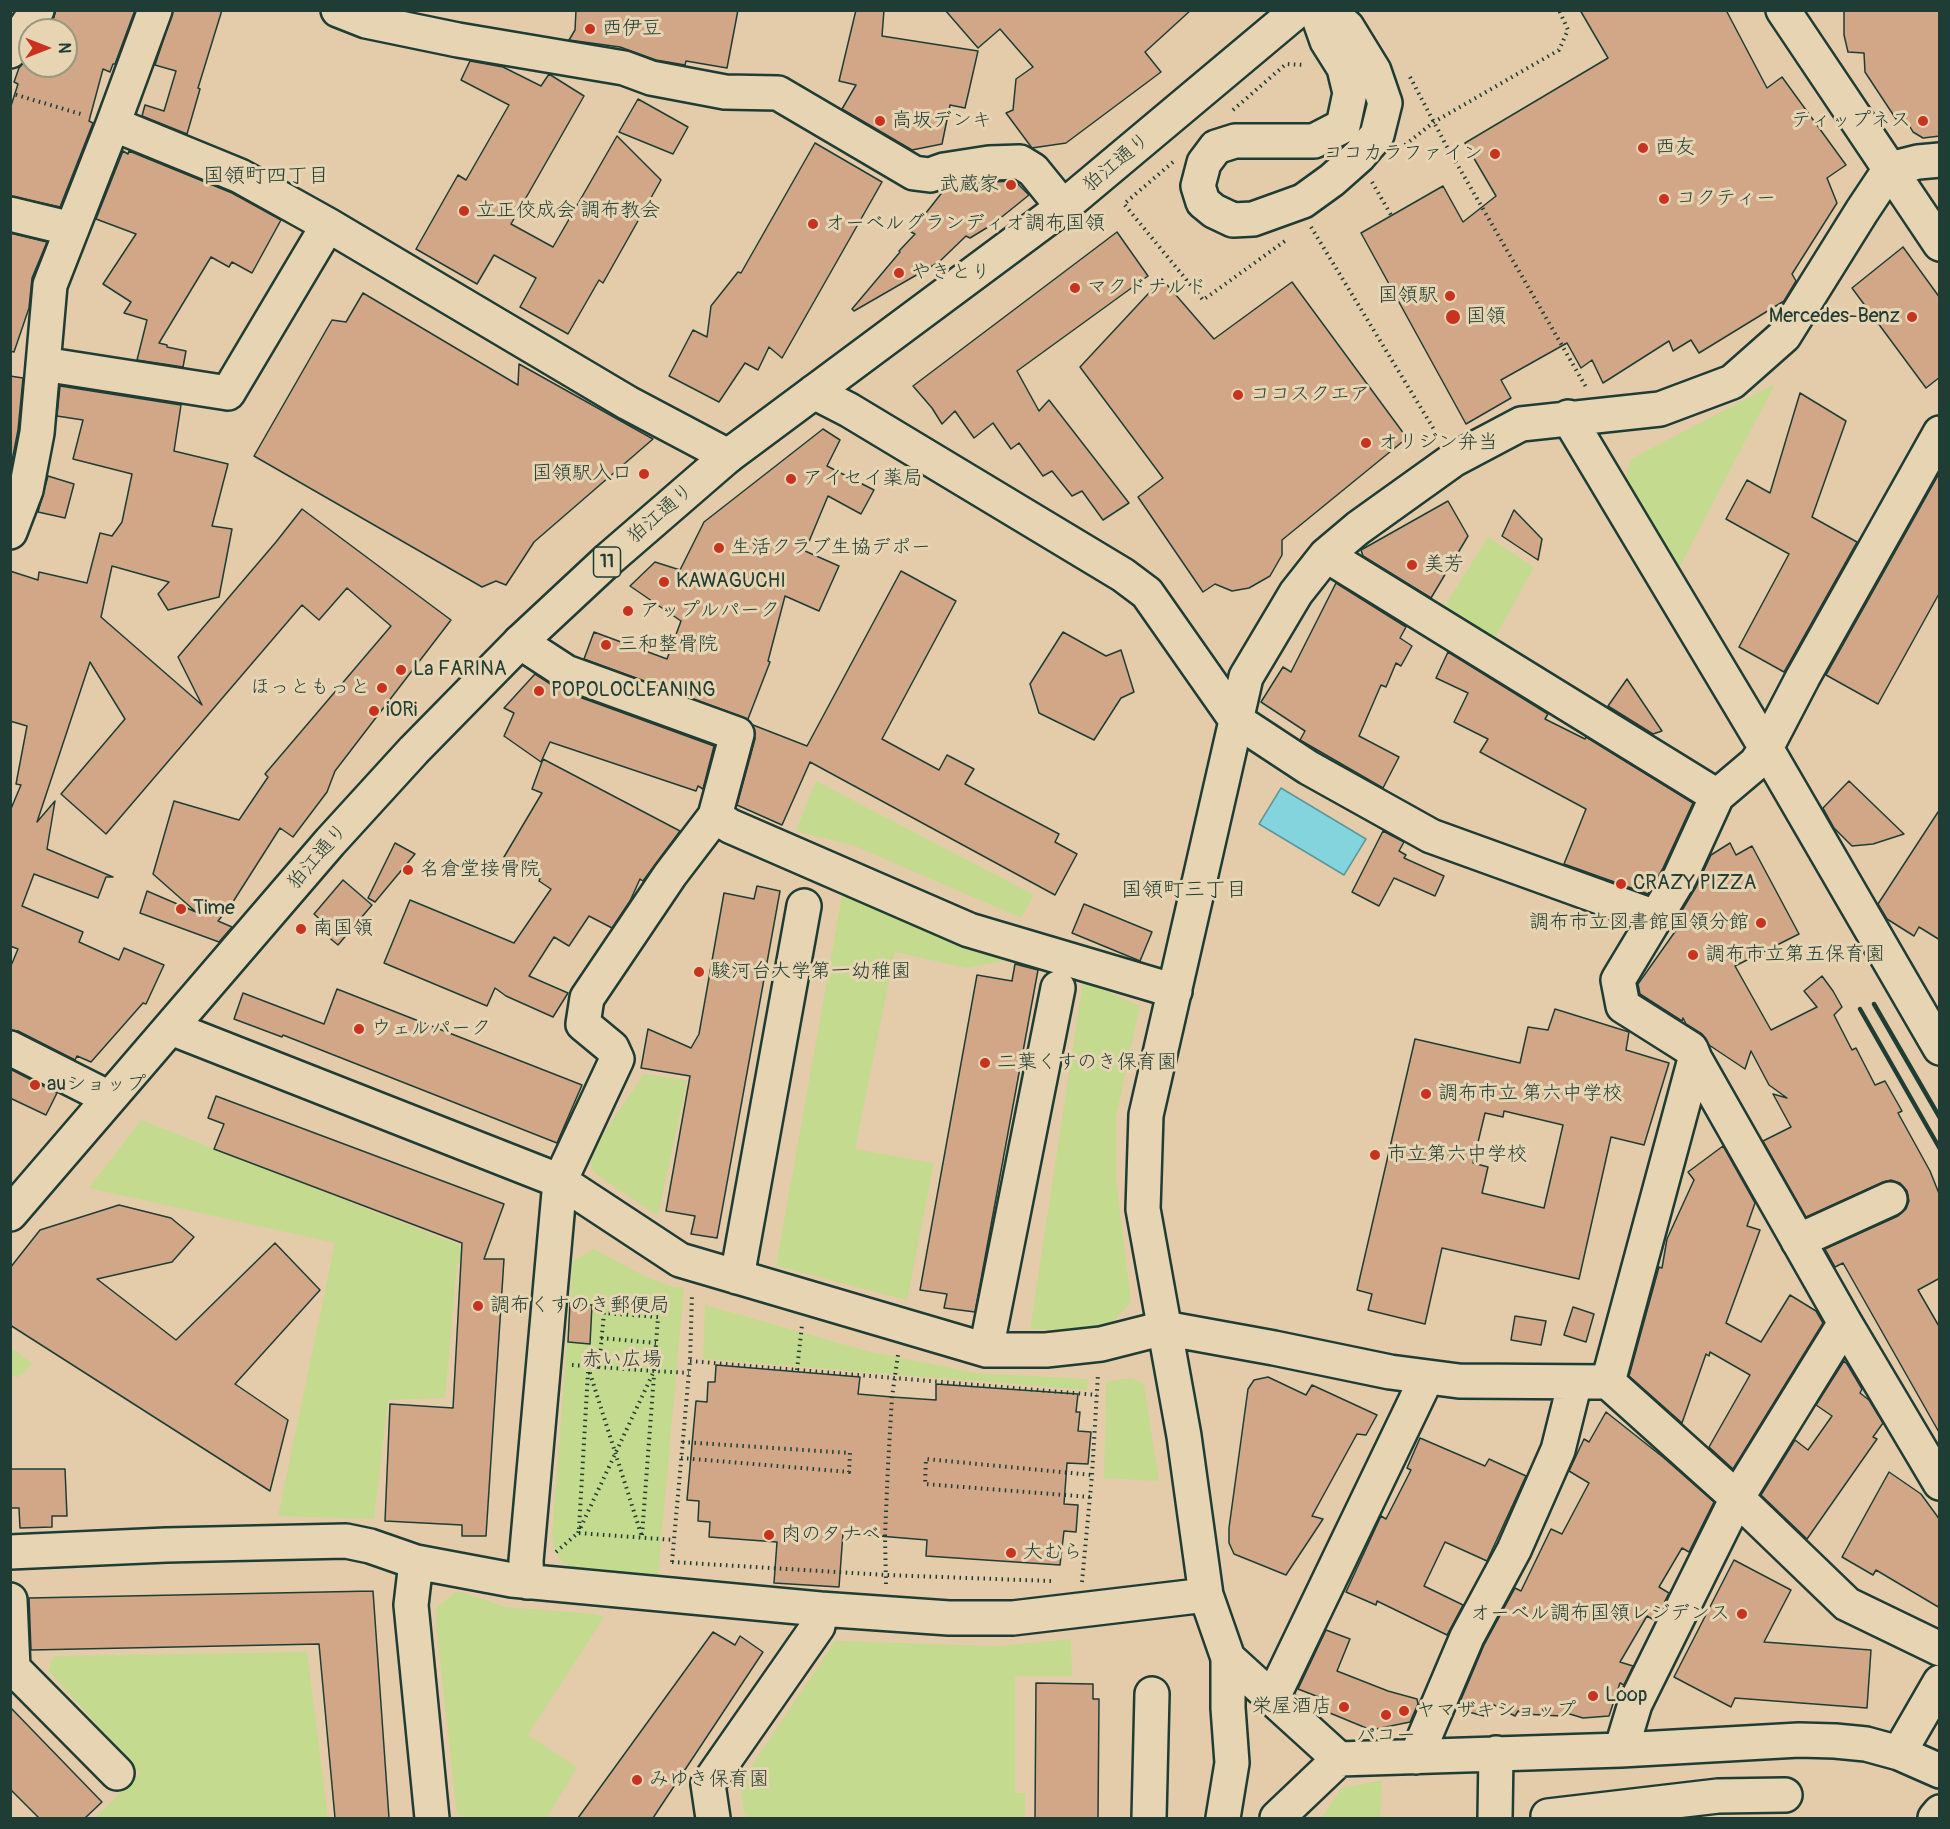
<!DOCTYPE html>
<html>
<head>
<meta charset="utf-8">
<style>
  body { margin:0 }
  #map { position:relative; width:1950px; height:1829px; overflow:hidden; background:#e4ccab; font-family:Pangolin,sans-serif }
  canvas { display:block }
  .frame { position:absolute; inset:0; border:12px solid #1f3d34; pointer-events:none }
  .north { position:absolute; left:18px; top:18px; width:60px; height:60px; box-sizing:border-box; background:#e6d4b2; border:2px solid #969880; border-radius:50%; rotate:90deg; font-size:16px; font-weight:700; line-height:24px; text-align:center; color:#1f3d34 }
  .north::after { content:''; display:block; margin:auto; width:21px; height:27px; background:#c8321e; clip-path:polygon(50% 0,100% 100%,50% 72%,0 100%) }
</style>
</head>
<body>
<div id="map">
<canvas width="1950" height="1829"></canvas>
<div class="frame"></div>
<div class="north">N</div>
</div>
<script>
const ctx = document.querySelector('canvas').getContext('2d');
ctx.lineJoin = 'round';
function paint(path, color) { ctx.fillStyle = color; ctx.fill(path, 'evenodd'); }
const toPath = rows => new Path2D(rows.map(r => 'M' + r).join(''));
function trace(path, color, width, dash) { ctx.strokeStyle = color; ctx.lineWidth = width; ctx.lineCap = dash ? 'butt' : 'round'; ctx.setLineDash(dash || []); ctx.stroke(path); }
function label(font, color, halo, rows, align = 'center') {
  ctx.font = font + ' Pangolin,"Klee One",sans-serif'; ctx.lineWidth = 6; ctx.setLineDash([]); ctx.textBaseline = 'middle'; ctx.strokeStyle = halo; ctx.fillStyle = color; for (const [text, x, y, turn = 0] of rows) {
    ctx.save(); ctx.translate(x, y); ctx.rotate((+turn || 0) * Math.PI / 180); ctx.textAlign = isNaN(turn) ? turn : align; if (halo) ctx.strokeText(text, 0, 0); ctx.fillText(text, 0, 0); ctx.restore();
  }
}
paint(toPath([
  [1775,384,1677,572,1623,485,1631,459],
  [1488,537,1534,567,1493,641,1441,612],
  [816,781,1034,895,1021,918,855,846,796,831],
  [843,890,1022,957,966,968,895,952,855,1149,934,1163,907,1300,776,1266],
  [1083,981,1140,1006,1116,1117,1116,1180,1131,1302,1112,1323,1068,1330,1030,1329],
  [644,1074,687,1080,658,1216,600,1177,591,1168,592,1149],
  [141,1120,472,1250,472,1262,457,1264,445,1398,388,1400,374,1519,278,1516,335,1243,89,1188],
  [594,1249,648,1278,674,1287,684,1287,658,1575,574,1570,561,1561,553,1545,552,1535,573,1261],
  [705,1305,867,1351,976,1373,1088,1379,1087,1390,703,1359],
  [10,1347,33,1364,17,1378,11,1373],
  [1132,1378,1144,1385,1159,1481,1104,1478,1106,1382],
  [457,1591,506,1607,596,1614,604,1617,528,1735,577,1767,547,1818,476,1818,457,1815,436,1623,437,1607],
  [1071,1639,1072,1676,1015,1676,1015,1793,1025,1793,1025,1818,751,1818,744,1814,740,1783,835,1641,997,1646],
  [307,1652,328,1818,95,1818,140,1773,48,1670,54,1656],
  [1382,1780,1380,1818,1321,1818,1342,1788]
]), '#c4da8f');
const water = toPath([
  [1281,788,1366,839,1344,875,1259,824,1281,788]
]);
paint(water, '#84d4de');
trace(water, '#5c989a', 1.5);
const building = toPath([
  [56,10,135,10,115,64,113,64,110,72,103,69,89,121,93,123,60,207,10,196,10,109,18,84,14,82,19,68,30,55,30,66,66,66,66,30,46,30,53,20,56,10],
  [173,10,222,10,198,88,200,89,187,134,142,116,145,105,164,111,176,71,155,65,173,10],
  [576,10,738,10,727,68,686,61,685,65,656,60,620,47,569,40,575,30,576,10],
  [856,10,884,10,882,36,978,51,965,108,950,105,942,144,912,150,842,109,856,85,839,81,856,10],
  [945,10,1191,10,1145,52,1161,72,1066,143,1032,148,1006,113,1013,110,1016,79,1033,67,1000,29,978,48,945,10],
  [1580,10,1726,10,1767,88,1782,77,1846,165,1827,178,1837,203,1792,274,1796,281,1784,301,1699,353,1691,340,1673,351,1669,341,1603,383,1592,360,1581,368,1567,343,1501,380,1511,398,1466,424,1361,233,1443,186,1463,222,1496,196,1465,143,1608,58,1580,10],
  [1844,10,1940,10,1940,136,1923,138,1913,132,1905,118,1896,119,1865,72,1864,53,1848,52,1844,35,1844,10],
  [470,61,503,67,541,86,549,74,584,96,511,224,553,247,617,136,661,180,603,283,599,280,568,334,520,307,536,278,494,255,477,284,416,249,458,175,466,180,509,105,461,80,470,61],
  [638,99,688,127,673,154,619,132,638,99],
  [815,143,882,182,782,358,769,347,758,370,745,363,719,402,669,376,693,330,707,337,711,306,738,272,741,273,815,143],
  [123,151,128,154,129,151,232,193,281,220,252,273,232,262,229,267,211,257,159,343,167,345,167,347,186,351,183,367,137,360,147,320,124,313,131,302,103,284,136,234,96,219,123,151],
  [1015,181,1029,195,993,224,970,238,966,236,939,262,854,311,852,309,900,252,899,251,915,234,911,232,944,190,991,182,1015,181],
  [1117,232,1148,276,1017,371,1039,411,1049,400,1129,503,1103,520,1082,491,1072,496,1052,471,1043,476,1019,443,1011,449,993,423,974,438,955,411,942,424,932,408,913,386,1117,232],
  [10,233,47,242,32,278,29,308,14,352,10,351,10,233],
  [1903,247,1940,298,1940,377,1926,388,1852,288,1903,247],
  [1162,279,1214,339,1292,282,1407,438,1282,540,1282,555,1270,576,1249,588,1232,591,1215,584,1203,592,1138,497,1163,478,1080,367,1162,279],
  [363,293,518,385,519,364,653,439,534,542,506,585,496,581,482,587,254,456,332,320,346,322,363,293],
  [10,376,23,378,18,430,10,471,10,376],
  [60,386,181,405,174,451,228,464,212,526,232,529,219,597,168,610,158,594,169,582,112,566,101,617,202,705,178,657,276,542,302,509,451,620,335,771,327,792,293,837,280,828,231,905,218,921,232,927,219,942,140,913,147,891,196,912,153,874,174,801,239,820,268,777,265,774,391,626,347,588,319,620,302,605,106,834,61,794,125,719,90,662,37,822,55,801,47,849,113,877,106,877,98,898,34,874,22,906,83,932,79,942,119,960,124,948,164,965,146,1004,143,1003,91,1062,77,1056,75,1060,18,1031,10,1030,10,968,18,949,10,946,10,811,21,785,16,784,27,726,10,721,10,571,38,580,39,572,87,583,100,533,112,536,122,522,132,474,73,459,83,420,57,416,60,386],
  [1800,393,1846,421,1812,517,1857,542,1784,672,1739,647,1789,554,1726,519,1747,480,1770,493,1800,393],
  [823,429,840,440,827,466,874,490,861,514,828,496,805,551,839,566,819,611,785,596,768,661,770,662,748,719,584,659,594,632,667,659,681,621,630,586,655,562,680,570,704,522,823,429],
  [1940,472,1940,592,1878,704,1826,675,1940,472],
  [48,476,74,484,65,518,38,512,48,476],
  [1448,501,1468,536,1431,598,1363,556,1361,550,1448,501],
  [1514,510,1542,539,1538,560,1502,536,1514,510],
  [901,571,956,601,882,739,939,770,947,755,974,769,965,784,1059,834,1055,842,1077,854,1055,895,810,762,782,825,737,805,755,739,753,725,807,746,901,571],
  [1336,583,1406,627,1400,638,1412,646,1401,666,1396,663,1386,687,1381,685,1359,736,1399,757,1383,788,1300,740,1305,731,1261,702,1283,667,1291,672,1336,583],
  [1063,632,1106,656,1121,650,1134,692,1121,698,1094,740,1039,713,1030,684,1063,632],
  [1448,652,1548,714,1545,719,1585,739,1586,737,1693,803,1663,868,1648,894,1564,864,1586,809,1480,752,1488,739,1454,722,1468,693,1436,678,1448,652],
  [535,674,560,690,714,746,703,789,698,786,696,791,550,742,541,762,504,736,514,713,504,708,535,674],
  [1627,679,1662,731,1653,734,1608,706,1627,679],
  [543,759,680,831,643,881,640,879,630,901,612,928,589,916,569,946,554,937,529,976,568,993,553,1017,506,996,495,988,487,1006,384,963,410,900,514,943,551,889,539,881,540,879,504,857,542,793,532,789,543,759],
  [1849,781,1904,834,1873,844,1852,846,1834,828,1823,808,1849,781],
  [1940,809,1940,940,1919,927,1914,936,1887,919,1878,904,1940,809],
  [1383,831,1404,842,1399,851,1406,855,1404,858,1444,876,1435,896,1394,878,1379,906,1352,892,1383,831],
  [395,843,415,854,375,902,368,898,395,843],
  [1730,843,1736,855,1752,846,1799,934,1735,966,1771,1030,1817,1007,1804,991,1822,976,1833,991,1842,1007,1834,1015,1852,1050,1856,1048,1875,1085,1885,1081,1902,1111,1898,1113,1930,1171,1940,1196,1940,1278,1918,1290,1940,1328,1940,1434,1843,1263,1835,1267,1825,1249,1898,1216,1906,1209,1909,1201,1907,1191,1900,1183,1891,1180,1883,1182,1806,1217,1763,1141,1791,1127,1773,1094,1787,1098,1769,1085,1751,1051,1745,1069,1709,1045,1702,1034,1686,1024,1683,1018,1682,1021,1640,994,1638,984,1684,919,1678,917,1696,887,1711,855,1730,843],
  [343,880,372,905,338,945,320,930,325,924,314,914,343,880],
  [757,886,780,891,717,1238,691,1234,695,1216,666,1211,690,1076,641,1068,648,1029,691,1048,699,1034,724,893,754,899,757,886],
  [1084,904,1152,932,1140,961,1072,933,1084,904],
  [1015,964,1038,970,975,1312,944,1308,947,1294,920,1290,977,975,1012,981,1015,964],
  [337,989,582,1085,557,1143,283,1035,282,1037,234,1019,243,993,324,1024,337,989],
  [1555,1009,1629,1032,1626,1050,1669,1063,1644,1145,1611,1137,1579,1279,1442,1248,1425,1324,1368,1310,1372,1294,1357,1290,1415,1039,1520,1063,1528,1027,1548,1030,1555,1009],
  [1504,1111,1563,1125,1544,1208,1482,1193,1488,1167,1473,1163,1485,1113,1503,1117,1504,1111],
  [10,1069,57,1093,46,1115,10,1098,10,1069],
  [216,1096,504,1204,484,1259,504,1259,486,1536,462,1536,462,1525,385,1521,390,1404,453,1408,462,1243,214,1149,224,1124,208,1118,216,1096],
  [1723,1146,1755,1203,1747,1226,1760,1230,1726,1323,1761,1342,1790,1295,1816,1311,1823,1323,1733,1469,1709,1447,1750,1375,1710,1352,1709,1356,1706,1354,1682,1423,1629,1376,1659,1267,1662,1268,1667,1239,1694,1180,1688,1172,1723,1146],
  [119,1205,171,1218,194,1237,172,1262,97,1279,176,1340,275,1243,320,1290,235,1384,288,1420,270,1491,10,1325,10,1268,40,1230,119,1205],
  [570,1303,592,1305,590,1344,568,1342,570,1303],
  [1573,1307,1594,1314,1586,1342,1564,1335,1573,1307],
  [1515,1316,1546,1321,1541,1345,1511,1340,1515,1316],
  [1844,1361,1847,1364,1862,1389,1860,1393,1869,1400,1883,1423,1873,1437,1877,1439,1807,1539,1761,1495,1795,1440,1808,1450,1832,1416,1816,1405,1844,1361],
  [716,1365,860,1377,858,1394,892,1397,936,1400,936,1384,1078,1394,1076,1412,1080,1412,1078,1431,1091,1432,1088,1464,1067,1463,1064,1504,1078,1505,1076,1532,1064,1531,1060,1565,926,1556,927,1540,843,1533,839,1587,774,1583,777,1542,709,1537,710,1522,698,1521,699,1501,687,1500,696,1401,707,1402,708,1382,715,1382,716,1365],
  [1268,1377,1306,1395,1312,1385,1377,1415,1366,1435,1357,1434,1312,1516,1323,1519,1286,1575,1234,1554,1229,1543,1229,1528,1248,1389,1254,1380,1268,1377],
  [1606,1412,1664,1458,1714,1502,1689,1552,1682,1548,1659,1587,1669,1593,1664,1603,1654,1620,1647,1616,1620,1662,1633,1666,1624,1685,1620,1683,1609,1716,1583,1718,1563,1712,1561,1716,1523,1714,1518,1711,1515,1716,1492,1704,1488,1717,1457,1709,1484,1645,1515,1588,1521,1591,1551,1529,1562,1534,1589,1483,1569,1471,1584,1439,1589,1442,1606,1412],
  [1420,1438,1485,1466,1489,1459,1526,1476,1487,1561,1445,1542,1424,1586,1463,1605,1447,1635,1377,1601,1376,1605,1346,1592,1381,1516,1386,1519,1411,1470,1407,1468,1420,1438],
  [10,1469,65,1469,67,1516,52,1516,52,1527,20,1528,19,1508,10,1508,10,1469],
  [1889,1472,1921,1494,1940,1520,1940,1608,1876,1570,1873,1575,1842,1557,1889,1472],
  [1734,1560,1791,1590,1764,1642,1871,1650,1867,1708,1735,1698,1731,1707,1674,1677,1734,1560],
  [373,1591,389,1818,335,1818,319,1644,31,1650,29,1598,373,1591],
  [1326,1630,1350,1639,1337,1671,1388,1691,1417,1699,1418,1704,1410,1722,1371,1730,1325,1711,1329,1701,1298,1689,1326,1630],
  [713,1632,735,1645,740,1636,763,1652,653,1818,578,1818,713,1632],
  [1036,1683,1093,1684,1093,1699,1099,1699,1098,1818,1035,1818,1036,1683],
  [10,1707,102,1802,85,1818,39,1818,10,1789,10,1707]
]);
paint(building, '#d1a788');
trace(building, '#1f3d34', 1.5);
const minor = toPath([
  [338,10,366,21,458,40,624,68,651,78,725,92,778,93,914,173,930,175,944,170,989,163,1020,162,1033,170,1063,207],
  [1316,10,1327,41,1344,68,1350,93,1343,126,1314,141,1235,141,1216,147,1204,163,1198,186,1203,202,1214,211,1233,220,1253,219,1303,201,1332,180,1359,156,1377,135,1385,103,1374,71,1347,27,1327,10],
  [10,51,37,10],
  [113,124,240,176,328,225],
  [10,214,72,229],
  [43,364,228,393,328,225,628,403,728,456],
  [814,392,849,410,1123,575,1147,593,1236,720,1309,768,1431,836,1655,917],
  [1568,417,1766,748,1940,1048],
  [10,532,26,490,37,433,50,285,113,124,155,10],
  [1326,555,1717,796],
  [520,642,566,672,737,734,715,816,670,875,587,998,583,1024,612,1048,617,1059,560,1181,526,1561,527,1582],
  [715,816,730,826,969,930,1175,991],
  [171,1028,560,1181,680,1260,986,1350,1046,1350,1101,1344,1164,1328,1274,1348,1390,1372,1459,1381,1608,1382,1695,1059,1691,1049,1623,1006,1618,980,1680,877,1717,796,1756,763,1766,748,1803,677,1940,433],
  [10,1048,109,1098],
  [1695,1059,1845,1323,1940,1483],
  [1798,1241,1890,1199],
  [737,1277,804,906],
  [986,1350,1058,988],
  [1608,1382,1737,1498,1847,1604,1940,1649],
  [10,1552,166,1545,346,1541,370,1546,416,1562,512,1580,820,1609,949,1618,1013,1618,1206,1595],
  [416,1562,411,1605,432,1818],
  [10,1600,13,1668,117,1773],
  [1228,1658,1339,1759],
  [1272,1699,1427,1377],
  [1621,1750,1635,1704,1737,1498,1845,1323],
  [1899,1753,1940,1682],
  [1416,1757,1467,1637,1514,1550,1558,1450,1575,1382],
  [1548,1816,1718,1796,1785,1795],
  [713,1818,708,1784,818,1626,820,1609],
  [1149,1818,1152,1694],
  [1223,1818,1232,1763,1228,1708,1228,1658,1206,1595,1184,1436,1143,1209,1146,1115,1246,677,1296,593,1326,555,1358,528,1453,460,1521,424,1660,409,1732,382,1784,336,1862,211,1890,169,1918,162,1940,160],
  [1277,1818,1339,1759,1621,1750,1799,1740,1835,1741,1866,1744,1899,1753,1940,1771],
  [1495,1818,1496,1753],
  [1935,1818,1940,1812]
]);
const major = toPath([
  [1783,10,1940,244],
  [10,1214,330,842,414,750,520,642,609,559,728,456,1063,207,1298,10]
]);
trace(minor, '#1f3d34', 38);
trace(major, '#1f3d34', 38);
trace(toPath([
  [1410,77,1446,145,1586,387],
  [10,93,84,115],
  [1233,110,1286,64,1304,65],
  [1405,145,1434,122,1559,50,1568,30,1559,10],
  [1173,162,1124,204,1203,300,1285,241],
  [1372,182,1391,215],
  [1311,227,1438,436],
  [601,1338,656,1343],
  [690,1361,1097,1395],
  [572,1365,599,1367],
  [588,1367,642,1537],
  [797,1370,802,1325],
  [654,1371,599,1367,604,1313,658,1317,654,1371,689,1373],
  [681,1458,849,1472,850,1453,682,1442],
  [1090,1497,925,1484,926,1459,1092,1475],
  [579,1529,588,1372],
  [578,1533,654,1371],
  [642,1535,654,1375],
  [556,1552,578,1533,674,1540],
  [672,1562,886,1575,1051,1581],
  [672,1562,690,1361,692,1294],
  [1082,1582,1092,1475,1098,1374],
  [886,1584,885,1536,888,1466,892,1397,898,1355]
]), '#1f3d34', 4, [1.5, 4.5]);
trace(minor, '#e6d4b2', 33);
trace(major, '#e6d4b2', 33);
trace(toPath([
  [1874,1004,1940,1118],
  [1860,1009,1940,1149]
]), '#1f3d34', 4.5);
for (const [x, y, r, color] of [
  [590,29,6,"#c8321e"],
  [880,121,6,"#c8321e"],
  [1923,121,6,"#c8321e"],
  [1643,148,6,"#c8321e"],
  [1495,154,6,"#c8321e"],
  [1011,185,6,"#c8321e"],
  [1664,199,6,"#c8321e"],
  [464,211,6,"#c8321e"],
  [813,224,6,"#c8321e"],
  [899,273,6,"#c8321e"],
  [1075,288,6,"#c8321e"],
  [1450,296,6,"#c8321e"],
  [1453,317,8,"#c8321e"],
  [1912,317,6,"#c8321e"],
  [1238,395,6,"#c8321e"],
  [1366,443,6,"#c8321e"],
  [644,474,6,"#c8321e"],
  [791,479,6,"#c8321e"],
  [719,548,6,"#c8321e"],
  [1412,565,6,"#c8321e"],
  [664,582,6,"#c8321e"],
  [628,611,6,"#c8321e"],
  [606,645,6,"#c8321e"],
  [401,670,6,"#c8321e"],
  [382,688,6,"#c8321e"],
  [539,691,6,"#c8321e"],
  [374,711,6,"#c8321e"],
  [408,870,6,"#c8321e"],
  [1621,884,6,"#c8321e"],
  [181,909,6,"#c8321e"],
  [1761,923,6,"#c8321e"],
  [301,929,6,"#c8321e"],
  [1693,955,6,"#c8321e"],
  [699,972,6,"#c8321e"],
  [359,1029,6,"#c8321e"],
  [985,1063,6,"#c8321e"],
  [35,1085,6,"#c8321e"],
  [1426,1094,6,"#c8321e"],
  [1375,1155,6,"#c8321e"],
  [478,1306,6,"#c8321e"],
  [769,1535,6,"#c8321e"],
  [1011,1553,6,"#c8321e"],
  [1742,1614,6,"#c8321e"],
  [1593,1696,6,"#c8321e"],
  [1344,1707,6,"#c8321e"],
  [1404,1711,6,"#c8321e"],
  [1386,1715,6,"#c8321e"],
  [637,1780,6,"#c8321e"]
]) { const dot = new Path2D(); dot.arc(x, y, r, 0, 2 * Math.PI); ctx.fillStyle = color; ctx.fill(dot); trace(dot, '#e6d4b2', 2); }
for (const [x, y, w] of [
  [607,562,27]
]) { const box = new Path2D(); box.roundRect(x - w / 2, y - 15, w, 30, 4.5); ctx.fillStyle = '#e6d4b2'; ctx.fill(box); trace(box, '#1f3d34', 1.5); }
label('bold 18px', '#1f3d34', null, [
  ["11",607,562]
]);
label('20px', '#1f3d34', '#e6d4b2', [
  ["西伊豆",602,29],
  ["高坂デンキ",892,121],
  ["ティップネス",1911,121,"right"],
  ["西友",1655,148],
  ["ココカラファイン",1483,154,"right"],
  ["武蔵家",999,185,"right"],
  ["コクティー",1676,199],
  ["立正佼成会 調布教会",476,211],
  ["オーベルグランディオ調布国領",825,224],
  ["やきとり",911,273],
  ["マクドナルド",1087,288],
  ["国領駅",1438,296,"right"],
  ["国領",1466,317],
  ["Mercedes-Benz",1900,317,"right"],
  ["ココスクエア",1250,395],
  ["オリジン弁当",1378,443],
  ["国領駅入口",632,474,"right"],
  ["アイセイ薬局",803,479],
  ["生活クラブ生協デポー",731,548],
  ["美芳",1424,565],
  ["KAWAGUCHI",676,582],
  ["アップルパーク",640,611],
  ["三和整骨院",618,645],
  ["La FARINA",413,670],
  ["ほっともっと",370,688,"right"],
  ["POPOLOCLEANING",551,691],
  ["iORi",386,711],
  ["名倉堂接骨院",420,870],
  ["CRAZY PIZZA",1633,884],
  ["Time",193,909],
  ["調布市立図書館国領分館",1749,923,"right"],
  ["南国領",313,929],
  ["調布市立第五保育園",1705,955],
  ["駿河台大学第一幼稚園",711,972],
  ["ウェルパーク",371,1029],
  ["二葉くすのき保育園",997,1063],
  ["auショップ",47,1085],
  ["調布市立 第六中学校",1438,1094],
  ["市立第六中学校",1387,1155],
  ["調布くすのき郵便局",490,1306],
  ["肉のタナベ",781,1535],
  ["大むら",1023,1553],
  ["オーベル調布国領レジデンス",1730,1614,"right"],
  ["Loop",1605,1696],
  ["栄屋酒店",1332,1707,"right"],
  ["ヤマザキショップ",1416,1711],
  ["パコー",1386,1736,"center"],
  ["みゆき保育園",649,1780]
], 'left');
label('20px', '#1f3d34', '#e6d4b2', [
  ["狛江通り",1117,163,-40],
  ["狛江通り",661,514,-41],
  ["狛江通り",318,857,-49]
]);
label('20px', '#274539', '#e6d4b2', [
  ["赤い広場",622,1360]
]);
label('21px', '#1f3d34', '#e6d4b2', [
  ["国領町四丁目",266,177],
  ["国領町三丁目",1184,891]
]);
</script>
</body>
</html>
